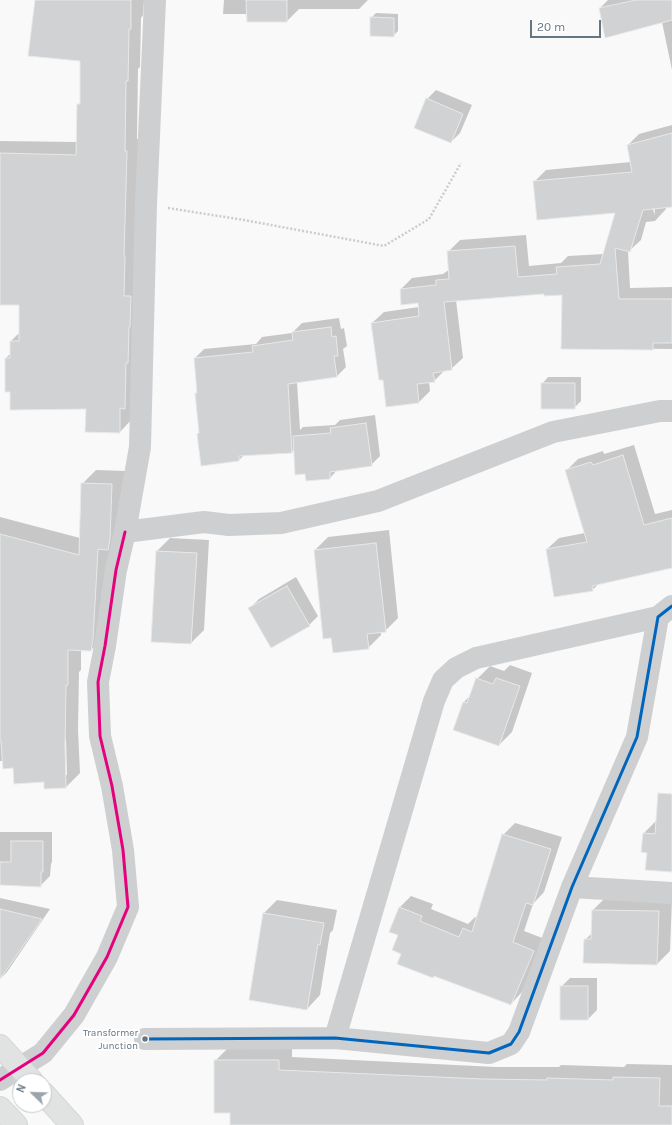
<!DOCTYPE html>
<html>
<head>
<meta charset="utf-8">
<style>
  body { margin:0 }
  #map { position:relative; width:672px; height:1125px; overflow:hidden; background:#f9f9f9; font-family:Karla,sans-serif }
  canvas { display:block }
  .north { position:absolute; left:12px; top:1073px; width:40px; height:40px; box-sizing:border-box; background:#fff; border:1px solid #c1c8cd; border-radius:50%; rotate:293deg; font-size:11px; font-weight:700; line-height:16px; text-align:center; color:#657683 }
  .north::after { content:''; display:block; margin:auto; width:14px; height:18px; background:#99a4ac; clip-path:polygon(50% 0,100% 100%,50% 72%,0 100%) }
  .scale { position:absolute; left:530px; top:20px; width:71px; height:18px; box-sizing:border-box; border:2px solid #657683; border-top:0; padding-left:5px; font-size:12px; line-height:14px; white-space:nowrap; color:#657683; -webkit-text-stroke:3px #fff; paint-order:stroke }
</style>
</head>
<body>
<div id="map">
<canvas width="672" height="1125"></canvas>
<div class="north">N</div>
<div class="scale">20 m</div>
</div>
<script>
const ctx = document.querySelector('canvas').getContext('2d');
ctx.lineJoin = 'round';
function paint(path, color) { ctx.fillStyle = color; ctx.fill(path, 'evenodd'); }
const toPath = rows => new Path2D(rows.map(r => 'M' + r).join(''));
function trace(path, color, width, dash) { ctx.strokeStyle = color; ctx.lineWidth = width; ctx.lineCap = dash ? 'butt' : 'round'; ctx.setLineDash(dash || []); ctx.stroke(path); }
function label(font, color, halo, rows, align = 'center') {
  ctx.font = font + ' Karla,sans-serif'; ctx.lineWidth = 4; ctx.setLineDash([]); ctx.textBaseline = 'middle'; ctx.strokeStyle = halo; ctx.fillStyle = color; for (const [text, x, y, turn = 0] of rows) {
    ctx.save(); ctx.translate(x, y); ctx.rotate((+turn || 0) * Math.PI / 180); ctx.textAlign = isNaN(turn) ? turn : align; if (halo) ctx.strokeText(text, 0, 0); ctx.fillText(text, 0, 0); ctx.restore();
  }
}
paint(toPath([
  [36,0,144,0,143,15,141,18,140,67,138,69,137,139,139,139,132,419,120,432,87,408,11,391,6,358,11,353,11,341,20,332,20,304,0,304,0,141,77,142,78,105,81,102,81,61],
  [224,0,368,0,359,9,299,9,287,21,247,14,223,14],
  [608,0,672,0,672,70,662,22,600,8],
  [376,13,398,14,398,31,393,36,371,18],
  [436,90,472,105,460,133,451,142,427,99],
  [672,125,672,177,664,180,666,209,655,221,646,222,641,240,629,251,628,251,630,288,672,287,672,349,562,348,563,294,545,293,456,300,463,358,451,369,445,370,434,381,429,381,430,391,419,402,384,378,372,323,384,312,419,307,419,302,401,289,412,278,443,274,450,269,448,252,460,240,526,235,529,266,561,263,568,256,604,254,617,212,534,182,546,170,631,162,628,145,639,134],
  [650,179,652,179,655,215,653,210],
  [339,318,341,329,344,328,347,346,343,349,346,367,337,376,297,382,300,430,303,427,335,425,340,420,375,415,380,456,371,465,338,469,330,478,306,473,295,449,291,452,245,454,239,460,200,432,195,358,204,349,256,344,262,337,292,333,302,323],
  [548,377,581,377,581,401,574,408,542,384],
  [634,445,655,514,672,510,672,567,599,584,592,590,547,549,559,538,585,533,566,471,578,459,603,451,604,454],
  [96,470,126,471,105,636,91,650,81,649,81,670,79,672,78,730,80,773,66,787,45,781,3,761,0,761,0,517,80,538,82,484],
  [64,739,66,739,67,775,65,775],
  [389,530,398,618,385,631,381,632,381,635,368,648,315,550,328,537],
  [170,538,209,540,204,630,191,643,152,641,157,551],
  [296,577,318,616,309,625,250,608,259,599],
  [510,665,532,673,512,732,499,745,464,702,472,694,477,679,490,666,504,671],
  [672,810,672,871,648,852,642,851,644,833,657,820],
  [515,823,562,837,544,892,533,904,524,931,545,939,522,992,511,1004,435,975,433,977,402,953,399,934,400,907,411,896,433,904,431,909,468,924,475,917,477,918,503,835],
  [0,832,52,832,52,862,51,864,50,876,40,886,0,884],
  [606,897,672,899,670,951,657,964,585,940,592,933,593,910],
  [0,898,50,909,7,972,0,979],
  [277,900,337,910,333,930,330,933,320,995,307,1009,264,913],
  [570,978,597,978,597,1010,588,1019,561,987],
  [292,1047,292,1057,353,1060,496,1067,559,1067,561,1065,624,1067,627,1064,672,1065,672,1125,231,1125,231,1112,215,1061,228,1048]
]), '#0003');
const building = toPath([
  [35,0,131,0,131,29,129,29,128,81,126,81,125,151,127,151,124,256,125,256,124,296,131,296,130,327,129,327,128,363,126,363,125,409,120,408,120,433,85,432,86,409,10,410,10,392,5,392,5,358,10,358,10,341,19,341,19,305,0,305,0,153,76,155,77,104,80,104,80,61,28,56,35,0],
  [246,0,287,0,287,22,247,22,246,0],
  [636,0,672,0,672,20,605,38,599,8,636,0],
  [370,17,394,18,394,37,370,36,370,17],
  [426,98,463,114,451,143,414,128,426,98],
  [672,133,672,207,643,210,630,252,615,248,619,299,672,299,672,343,653,343,653,350,561,349,562,295,544,296,544,294,444,302,452,370,433,373,435,382,417,384,419,403,386,407,383,380,379,380,371,323,419,316,418,303,401,305,400,289,436,285,436,280,449,279,447,251,515,246,518,277,557,274,556,267,600,264,615,213,537,220,533,181,632,172,627,145,672,133],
  [331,327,332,337,336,336,338,356,334,356,337,377,288,384,292,453,239,456,239,461,201,466,197,434,199,433,195,393,197,393,194,358,253,352,252,346,293,340,292,332,331,327],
  [541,383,575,383,575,409,541,409,541,383],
  [366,423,372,466,330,472,330,479,306,481,305,474,295,475,293,436,331,433,330,428,366,423],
  [623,455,644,525,672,518,672,568,592,586,593,591,554,597,546,549,587,542,565,470,591,462,593,465,623,455],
  [81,483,112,484,110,539,108,550,98,549,93,640,91,651,68,650,68,685,66,685,65,744,66,788,44,789,44,782,14,784,13,768,3,769,1,741,0,741,0,534,79,555,81,483],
  [376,543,386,632,367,634,369,649,333,653,331,638,323,639,314,550,376,543],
  [156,551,197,553,191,644,151,642,156,551],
  [287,586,310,626,271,648,248,608,287,586],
  [476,678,493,684,496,678,520,686,499,746,453,730,463,702,467,703,476,678],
  [658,793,672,794,672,872,645,870,647,853,641,852,643,833,655,834,658,793],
  [502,834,551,849,533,905,526,903,513,942,534,951,511,1005,434,976,433,978,397,964,401,954,392,950,398,935,389,932,399,907,422,916,420,921,459,937,463,928,472,932,502,834],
  [11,841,43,841,43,872,41,872,41,887,0,885,0,862,11,862,11,841],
  [0,909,42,919,0,979,0,909],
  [592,910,659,911,657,965,583,963,584,939,591,939,592,910],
  [263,913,324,923,320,945,318,944,307,1010,249,1000,263,913],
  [560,986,588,986,588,1020,560,1020,560,986],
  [214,1060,279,1060,279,1070,483,1079,547,1080,547,1078,613,1080,613,1077,660,1078,659,1106,672,1106,672,1125,230,1125,230,1113,214,1113,214,1060]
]);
paint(building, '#d0d2d3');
trace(building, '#e8e8e8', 1);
const major = toPath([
  [0,1046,32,1081],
  [44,1094,72,1125],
  [0,1108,16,1125]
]);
trace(major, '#d5d6d7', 24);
trace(toPath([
  [168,208,244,220,384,246,429,219,461,163]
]), '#cbcccd', 2.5, [2, 2]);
trace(toPath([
  [155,0,146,204,140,447,125,532,204,522,229,525,281,523,378,501,553,432,660,411,672,411],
  [572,887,672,893],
  [335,1038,434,701,443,680,456,668,476,658,658,617],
  [145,1039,335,1038,489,1053,511,1044,519,1032,572,887,637,737,658,617,672,606],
  [0,1080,43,1053,74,1015,107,957,128,907,123,850,112,786,100,736,98,682,105,646,116,570,125,532]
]), '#cecfd0', 22);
trace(major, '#e1e2e2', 22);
trace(toPath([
  [145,1039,335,1038,489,1053,511,1044,519,1032,572,887,637,737,658,617,672,606]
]), '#0065bd', 3);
trace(toPath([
  [0,1080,43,1053,74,1015,107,957,128,907,123,850,112,786,100,736,98,682,105,646,116,570,125,532]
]), '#e5007d', 3);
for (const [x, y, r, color] of [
  [145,1039,3.5,"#657683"]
]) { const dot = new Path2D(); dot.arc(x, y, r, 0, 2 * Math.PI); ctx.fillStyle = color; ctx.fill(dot); trace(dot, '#fff', 1.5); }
label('10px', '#657683', '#fff', [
  ["Transformer",138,1033],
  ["Junction",138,1046]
], 'right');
</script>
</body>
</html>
